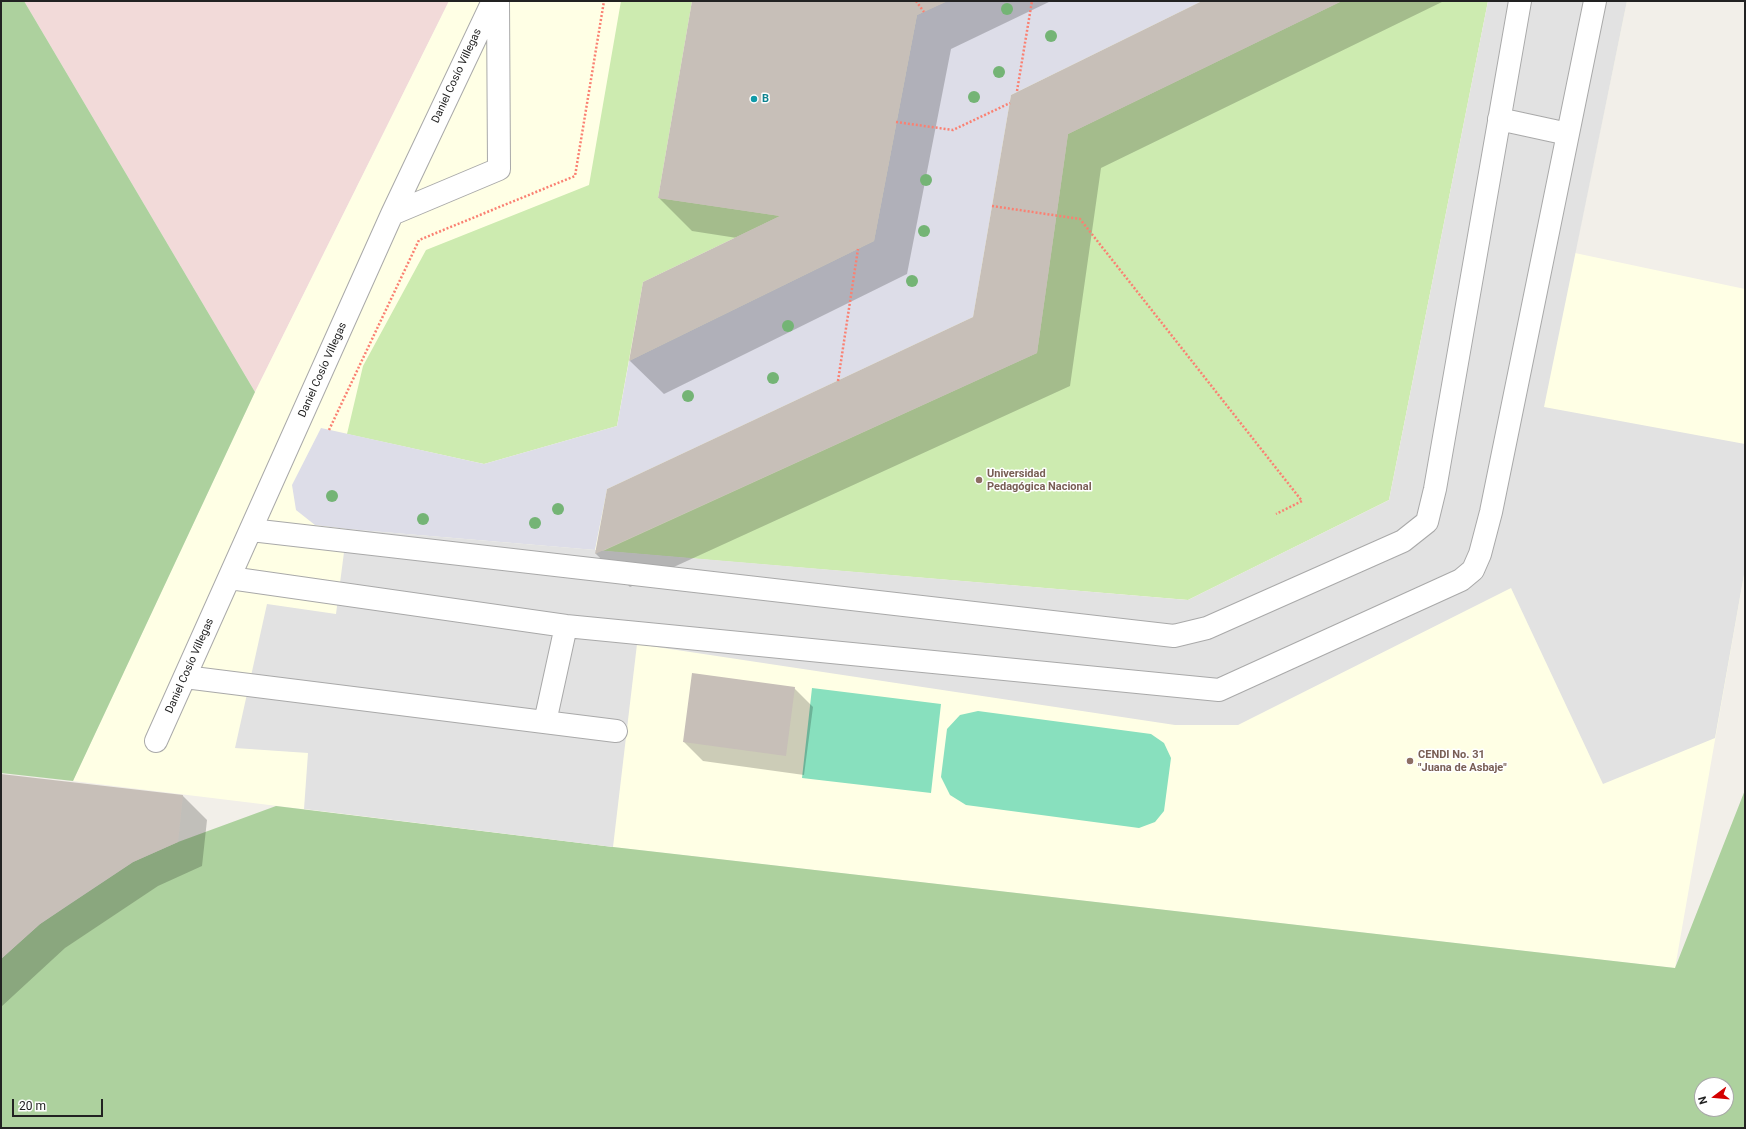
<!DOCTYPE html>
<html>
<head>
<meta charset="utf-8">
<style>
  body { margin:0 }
  #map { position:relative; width:1746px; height:1129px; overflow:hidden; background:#f2efe9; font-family:Roboto,sans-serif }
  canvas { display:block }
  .frame { position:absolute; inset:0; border:2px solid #222; pointer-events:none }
  .north { position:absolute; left:1694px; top:1077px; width:40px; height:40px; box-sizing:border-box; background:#fff; border:1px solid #a7a7a7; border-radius:50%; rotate:254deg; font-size:11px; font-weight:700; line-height:16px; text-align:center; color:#222 }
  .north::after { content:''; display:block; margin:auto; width:14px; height:18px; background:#d40000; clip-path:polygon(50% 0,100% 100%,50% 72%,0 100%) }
  .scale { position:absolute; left:12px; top:1099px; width:91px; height:18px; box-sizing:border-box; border:2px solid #222; border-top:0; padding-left:5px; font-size:12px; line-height:14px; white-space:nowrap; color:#222; -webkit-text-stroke:3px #fff; paint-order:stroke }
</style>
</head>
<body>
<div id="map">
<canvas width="1746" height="1129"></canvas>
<div class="frame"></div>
<div class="north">N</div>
<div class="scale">20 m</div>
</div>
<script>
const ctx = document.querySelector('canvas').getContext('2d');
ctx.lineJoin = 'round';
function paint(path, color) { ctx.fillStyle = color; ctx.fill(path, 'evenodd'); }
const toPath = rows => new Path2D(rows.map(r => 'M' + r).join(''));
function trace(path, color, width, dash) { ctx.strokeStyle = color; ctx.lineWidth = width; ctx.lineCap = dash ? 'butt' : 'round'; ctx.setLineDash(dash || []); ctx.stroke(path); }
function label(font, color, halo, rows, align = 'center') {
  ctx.font = font + ' Roboto,sans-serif'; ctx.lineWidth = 3; ctx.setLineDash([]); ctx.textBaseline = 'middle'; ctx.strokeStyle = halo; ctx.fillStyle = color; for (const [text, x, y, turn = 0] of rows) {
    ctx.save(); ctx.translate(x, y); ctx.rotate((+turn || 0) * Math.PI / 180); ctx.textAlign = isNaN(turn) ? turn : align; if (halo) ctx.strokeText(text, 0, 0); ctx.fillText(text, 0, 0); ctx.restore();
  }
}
paint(toPath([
  [24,1,449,1,255,392]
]), '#f2dad9');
paint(toPath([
  [449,1,1627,1,1575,253,1745,289,1745,569,1675,968,613,847,73,781,255,392]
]), '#ffffe5');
paint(toPath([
  [621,1,692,1,658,198,780,216,643,282,617,426,484,464,347,434,363,366,426,250,589,185],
  [1342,1,1488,1,1389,500,1188,600,603,551,1037,353,1068,134]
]), '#cdebb0');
paint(toPath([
  [1,1,24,1,255,392,73,781,1,773],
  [1745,790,1745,1128,1,1128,1,959,40,924,133,862,178,842,276,806,613,847,1675,968],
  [1702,1085,1726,1085,1726,1109,1702,1109]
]), '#add19e');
paint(toPath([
  [812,688,941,704,931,793,802,778],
  [978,711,1151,734,1164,743,1171,758,1164,811,1155,822,1139,828,966,805,950,795,941,777,947,729,960,715]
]), '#88e0be');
paint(toPath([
  [1488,1,1627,1,1544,407,1745,444,1745,569,1715,738,1603,784,1511,588,1238,725,1175,725,637,644,613,847,304,809,308,753,235,748,267,604,336,614,347,529,1188,600,1389,500]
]), '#e2e2e2');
paint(toPath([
  [947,1,1202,1,1011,95,973,317,607,489,595,550,347,529,315,525,296,510,292,485,321,428,484,464,617,426,629,361,874,241,917,15]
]), '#dddde8');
paint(toPath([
  [693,1,1051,1,951,49,907,274,664,394,630,361,644,282,737,238,692,231,659,198],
  [1205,1,1444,1,1101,168,1070,386,630,587,596,554,608,490,974,318,1012,95],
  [794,688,813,707,804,775,703,761,684,742],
  [1,775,183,796,207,820,202,866,158,886,65,948,1,1007]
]), '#0003');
paint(toPath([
  [692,1,948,1,917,15,874,241,629,361,643,282,780,216,658,198],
  [1202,1,1342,1,1068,134,1037,353,595,554,607,489,973,317,1011,95],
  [692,673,795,687,786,756,683,742],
  [1,774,183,795,178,842,133,862,71,903,40,924,1,959]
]), '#c7bfb8');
const minor = toPath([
  [1499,119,1568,134],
  [392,214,499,169,498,1],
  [251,530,1174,636,1207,628,1403,541,1427,522,1435,489,1520,1],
  [230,578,566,626,1219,690,1461,580,1473,570,1480,554,1491,512,1595,1],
  [185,677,616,731],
  [545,722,566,626],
  [156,741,392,214,493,1]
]);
trace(minor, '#a9a9a9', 24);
trace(toPath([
  [916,1,924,12],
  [1017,91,1032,1],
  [896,122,953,130,1010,103],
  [992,206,1080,219,1302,501,1276,514],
  [838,381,858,249],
  [329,430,419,240,575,176,604,1]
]), '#fa8072', 2.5, [2, 2]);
trace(minor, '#fff', 22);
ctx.fillStyle = '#74b475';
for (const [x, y] of [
  [1007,9],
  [1051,36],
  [999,72],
  [974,97],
  [926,180],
  [924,231],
  [912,281],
  [788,326],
  [773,378],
  [688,396],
  [332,496],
  [558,509],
  [423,519],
  [535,523]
]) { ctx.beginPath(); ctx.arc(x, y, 6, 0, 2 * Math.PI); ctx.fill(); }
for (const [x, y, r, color] of [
  [754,99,4,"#0f9aa8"],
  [979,480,4,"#8d6e63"],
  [1410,761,4,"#8d6e63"]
]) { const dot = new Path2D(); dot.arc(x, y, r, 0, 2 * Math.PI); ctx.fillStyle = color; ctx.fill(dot); trace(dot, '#fff', 1.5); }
label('11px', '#222', '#fff', [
  ["Daniel Cosío Villegas",457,76,-65],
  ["Daniel Cosío Villegas",323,370,-66],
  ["Daniel Cosío Villegas",190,666,-66]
]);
label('bold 11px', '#0d838f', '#fff', [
  ["B",762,99]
], 'left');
label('bold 11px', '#785e54', '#fff', [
  ["Universidad",987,474],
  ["Pedagógica Nacional",987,487],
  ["CENDI No. 31",1418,755],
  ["\"Juana de Asbaje\"",1418,768]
], 'left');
</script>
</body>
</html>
